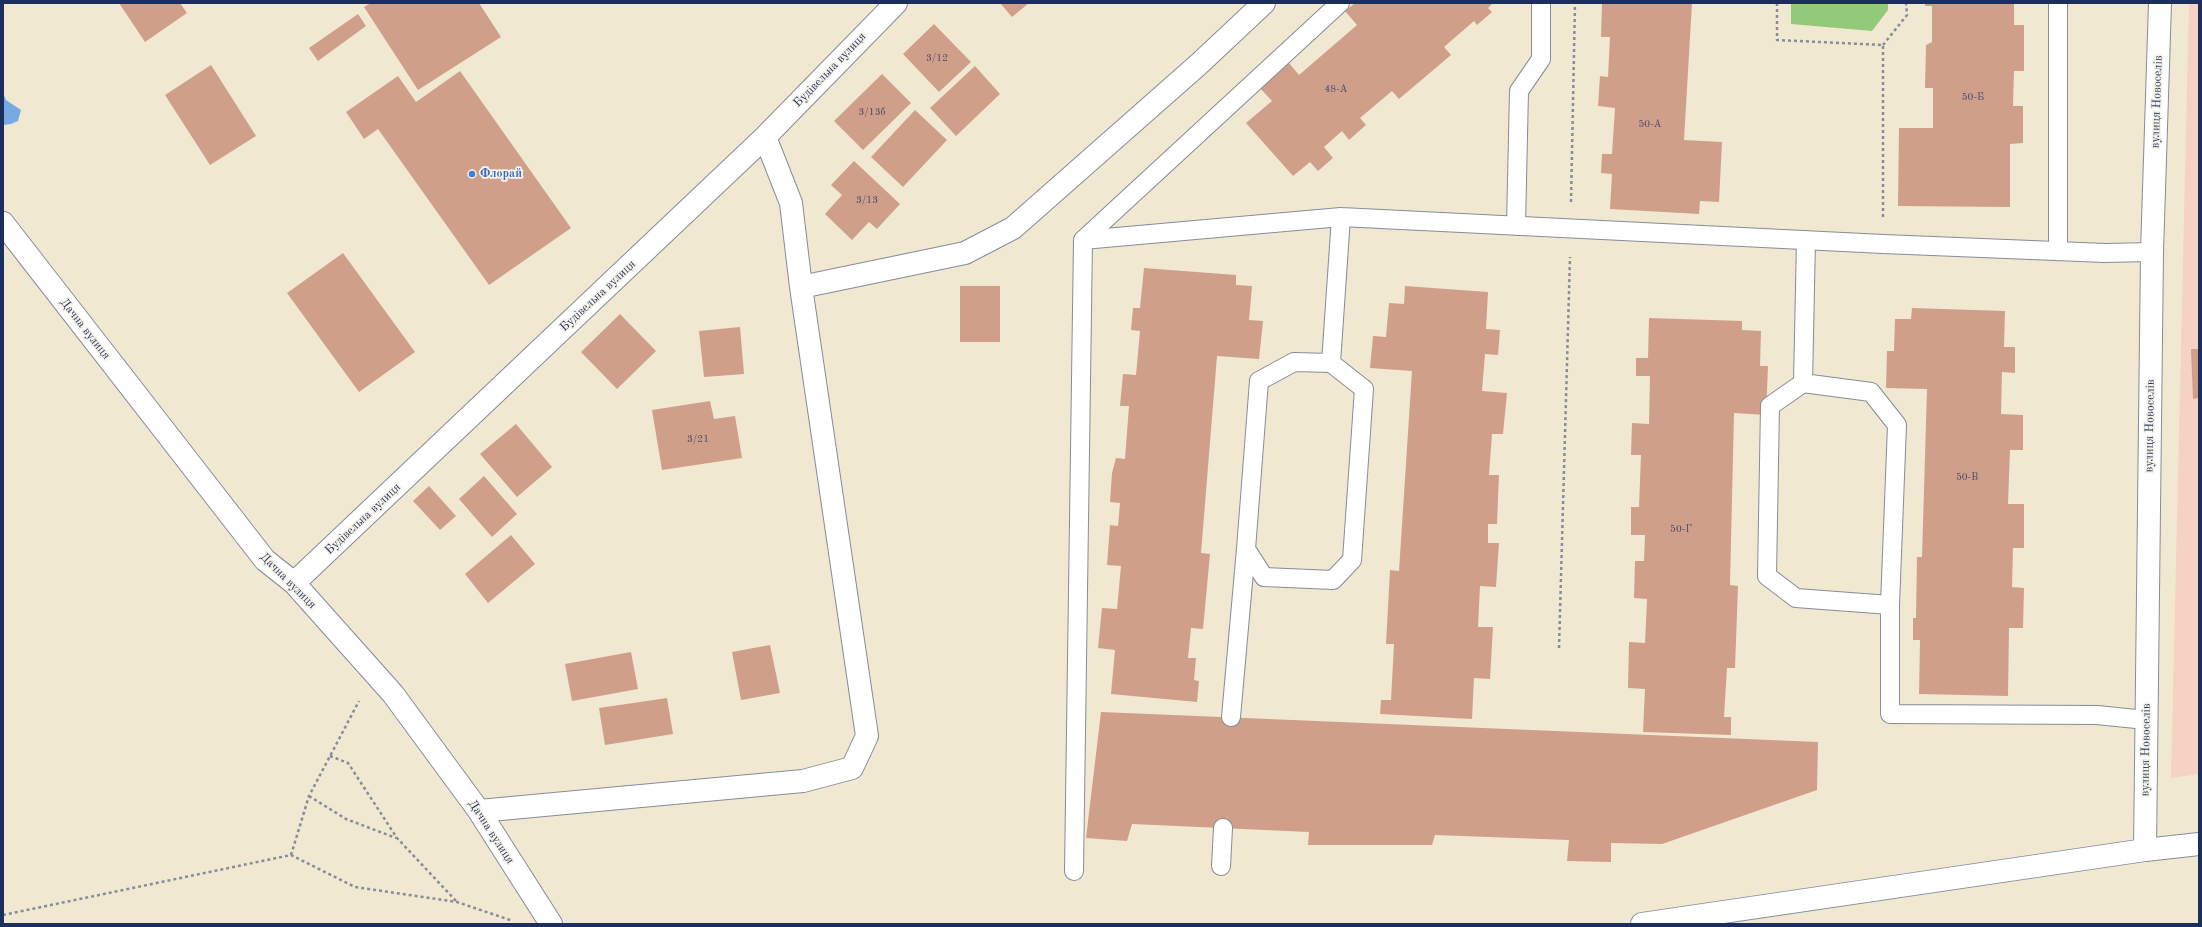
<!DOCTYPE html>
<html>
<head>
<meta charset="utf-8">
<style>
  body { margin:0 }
  #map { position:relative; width:2202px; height:927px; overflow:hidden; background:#f1e8d1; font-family:"Old Standard TT",serif }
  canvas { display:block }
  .frame { position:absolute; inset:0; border:4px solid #1b2f5e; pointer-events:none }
</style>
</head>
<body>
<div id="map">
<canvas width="2202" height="927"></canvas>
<div class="frame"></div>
</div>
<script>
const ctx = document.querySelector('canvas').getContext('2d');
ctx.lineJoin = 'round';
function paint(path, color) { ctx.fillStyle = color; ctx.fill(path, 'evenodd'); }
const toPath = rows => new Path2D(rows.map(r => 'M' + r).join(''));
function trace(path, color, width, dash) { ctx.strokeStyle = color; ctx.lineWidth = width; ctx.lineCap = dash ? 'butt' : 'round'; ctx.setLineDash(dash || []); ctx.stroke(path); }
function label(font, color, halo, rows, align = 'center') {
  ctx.font = font + ' "Old Standard TT",serif'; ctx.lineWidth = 3.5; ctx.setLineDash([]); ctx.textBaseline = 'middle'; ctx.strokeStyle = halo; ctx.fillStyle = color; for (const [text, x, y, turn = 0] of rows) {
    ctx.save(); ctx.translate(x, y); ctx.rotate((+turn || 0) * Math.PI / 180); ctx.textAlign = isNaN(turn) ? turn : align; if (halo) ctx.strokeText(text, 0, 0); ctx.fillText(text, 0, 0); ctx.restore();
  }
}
paint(toPath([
  [2189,3,2199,3,2199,774,2171,778]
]), '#f5d2c2');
paint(toPath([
  [1791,3,1888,3,1888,10,1872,31,1791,24]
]), '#93c97b');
paint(toPath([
  [3,93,6,100,21,110,18,121,11,124,3,125]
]), '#78a9e3');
paint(toPath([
  [119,3,180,3,187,13,145,42],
  [371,3,479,3,501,37,418,90,364,7],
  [1000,3,1029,3,1012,17],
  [1355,3,1493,3,1488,8,1492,12,1477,25,1474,21,1444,47,1451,55,1399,99,1392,91,1360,118,1366,125,1349,140,1342,131,1324,147,1333,158,1318,171,1310,162,1293,176,1246,123,1272,101,1260,88,1289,63,1299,75,1357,25,1345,11],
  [1602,3,1692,3,1684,140,1722,142,1719,202,1700,201,1699,214,1610,209,1612,174,1601,173,1602,154,1612,154,1615,108,1598,106,1600,76,1608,77,1610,37,1601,37],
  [1925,3,2014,3,2014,25,2024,25,2024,71,2014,71,2013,106,2023,106,2023,143,2010,144,2010,207,1898,206,1899,128,1933,128,1933,88,1925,88,1926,45,1932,42,1932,6,1925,6],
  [358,14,366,26,318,61,309,48],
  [934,24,971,62,939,92,903,54],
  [211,65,256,136,210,165,165,95],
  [975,66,1000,94,956,136,930,108],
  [460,71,571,228,489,285,378,129,364,139,346,112,398,76,416,102],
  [882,74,911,103,863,150,834,121],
  [915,110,947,140,903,187,871,157],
  [854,161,900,204,877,229,869,222,852,240,825,214,842,195,831,185],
  [343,253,415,352,359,392,287,293],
  [1144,268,1236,275,1236,285,1252,286,1249,320,1263,321,1259,359,1217,356,1201,553,1210,554,1203,629,1191,628,1188,658,1196,658,1194,680,1199,681,1197,702,1111,694,1115,650,1098,648,1102,608,1117,609,1121,566,1107,565,1110,525,1118,526,1120,503,1110,502,1112,473,1116,458,1125,459,1129,406,1120,406,1123,374,1136,375,1140,331,1131,330,1133,308,1140,308],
  [960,286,1000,286,1000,342,960,342],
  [1405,286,1488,292,1486,329,1500,330,1498,355,1485,354,1482,391,1507,393,1503,434,1492,434,1489,475,1499,475,1497,524,1488,524,1488,543,1499,543,1496,587,1480,586,1478,627,1493,627,1490,679,1474,678,1472,719,1380,714,1381,700,1391,700,1394,644,1386,644,1390,570,1399,571,1412,371,1370,368,1373,336,1386,337,1389,303,1404,304],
  [1912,308,2005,311,2004,347,2015,347,2015,373,2002,372,2001,414,2023,415,2023,450,2010,450,2008,504,2024,504,2024,548,2013,548,2012,587,2024,588,2023,628,2009,628,2008,696,1919,694,1920,640,1913,640,1913,618,1916,618,1917,557,1922,557,1927,389,1886,388,1887,351,1894,351,1895,319,1911,319],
  [620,314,656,351,617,389,581,352],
  [1649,318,1742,321,1742,330,1761,331,1760,366,1768,366,1766,415,1734,413,1730,585,1738,586,1735,668,1727,668,1724,717,1731,717,1731,735,1643,732,1645,689,1628,688,1629,642,1645,643,1647,599,1634,598,1635,561,1644,561,1645,535,1631,535,1631,507,1639,507,1641,455,1631,455,1632,423,1649,424,1650,376,1636,376,1636,358,1648,358],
  [740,327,744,374,704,377,699,331],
  [2191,349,2199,349,2199,398,2193,399],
  [710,401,714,419,735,416,742,458,662,470,652,410],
  [516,424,552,467,517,497,480,454],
  [484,476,517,514,492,537,459,499],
  [429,486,456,516,440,530,413,501],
  [511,535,535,564,488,603,465,574],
  [770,645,780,693,741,700,732,652],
  [631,652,638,689,572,701,565,664],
  [667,698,673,734,605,745,599,708],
  [1101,712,1818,742,1817,790,1662,844,1611,843,1611,862,1567,861,1569,840,1435,835,1432,845,1308,845,1309,832,1132,824,1127,841,1086,838]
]), '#cf9f8a');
const lane = toPath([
  [1516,226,1519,91,1541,59,1541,3],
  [1083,240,1341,217,1883,244,2105,253,2152,252],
  [1806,240,1803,383,1770,406,1767,576,1796,598,1890,605,1890,714,2097,715,2146,720],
  [2058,250,2058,3],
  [1331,363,1364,389,1352,560,1333,580,1264,577,1246,549,1259,381,1294,362,1331,363,1341,217],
  [1803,383,1871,392,1897,425,1890,605],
  [1231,717,1246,549],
  [1221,866,1223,828],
  [1074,871,1083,240,1340,3]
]);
const street = toPath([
  [3,223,265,560,294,583,393,694,479,811,551,924],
  [801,287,965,253,1013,228,1199,64,1264,3],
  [294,583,765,137,896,3],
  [479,811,803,781,852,768,867,736,801,287,791,203,765,137],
  [2145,850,2152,252,2160,3]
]);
const primary = toPath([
  [1642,924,2145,850,2199,844]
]);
trace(lane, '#868c98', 20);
trace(street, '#868c98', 24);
trace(primary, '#868c98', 24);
trace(toPath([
  [1777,3,1777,40,1883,45,1883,217],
  [1883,45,1907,15,1906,3],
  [1571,202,1575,3],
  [1559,648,1570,257],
  [330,756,348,763,397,838,457,902],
  [309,796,346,819,396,838],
  [291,855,309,796,359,701],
  [3,915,291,855,355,887,457,902,513,921]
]), '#868c98', 2.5, [3, 3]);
trace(lane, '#fff', 18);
trace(street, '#fff', 22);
trace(primary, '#fff', 22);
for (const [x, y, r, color] of [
  [472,174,4,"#3f7fe0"]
]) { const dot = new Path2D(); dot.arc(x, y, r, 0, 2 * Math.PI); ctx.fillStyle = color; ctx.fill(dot); trace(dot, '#f7f3e8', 1.5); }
label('10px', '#484b69', null, [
  ["3/12",937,58],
  ["48-А",1336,89],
  ["50-Б",1973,97],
  ["3/13б",872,112],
  ["50-А",1650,124],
  ["3/13",867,200],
  ["3/21",698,439],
  ["50-В",1967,477],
  ["50-Г",1681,529]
]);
label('12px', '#1b2f5e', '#f7f3e8', [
  ["Будівельна вулиця",830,70,-46],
  ["вулиця Новоселів",2157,102,-88],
  ["Будівельна вулиця",598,296,-43],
  ["Дачна вулиця",85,329,52],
  ["вулиця Новоселів",2150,426,-89],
  ["Будівельна вулиця",363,519,-43],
  ["Дачна вулиця",288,581,45],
  ["вулиця Новоселів",2146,750,-89],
  ["Дачна вулиця",491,832,57]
]);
label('bold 12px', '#366cbe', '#f7f3e8', [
  ["Флорай",480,174]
], 'left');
</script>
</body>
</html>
